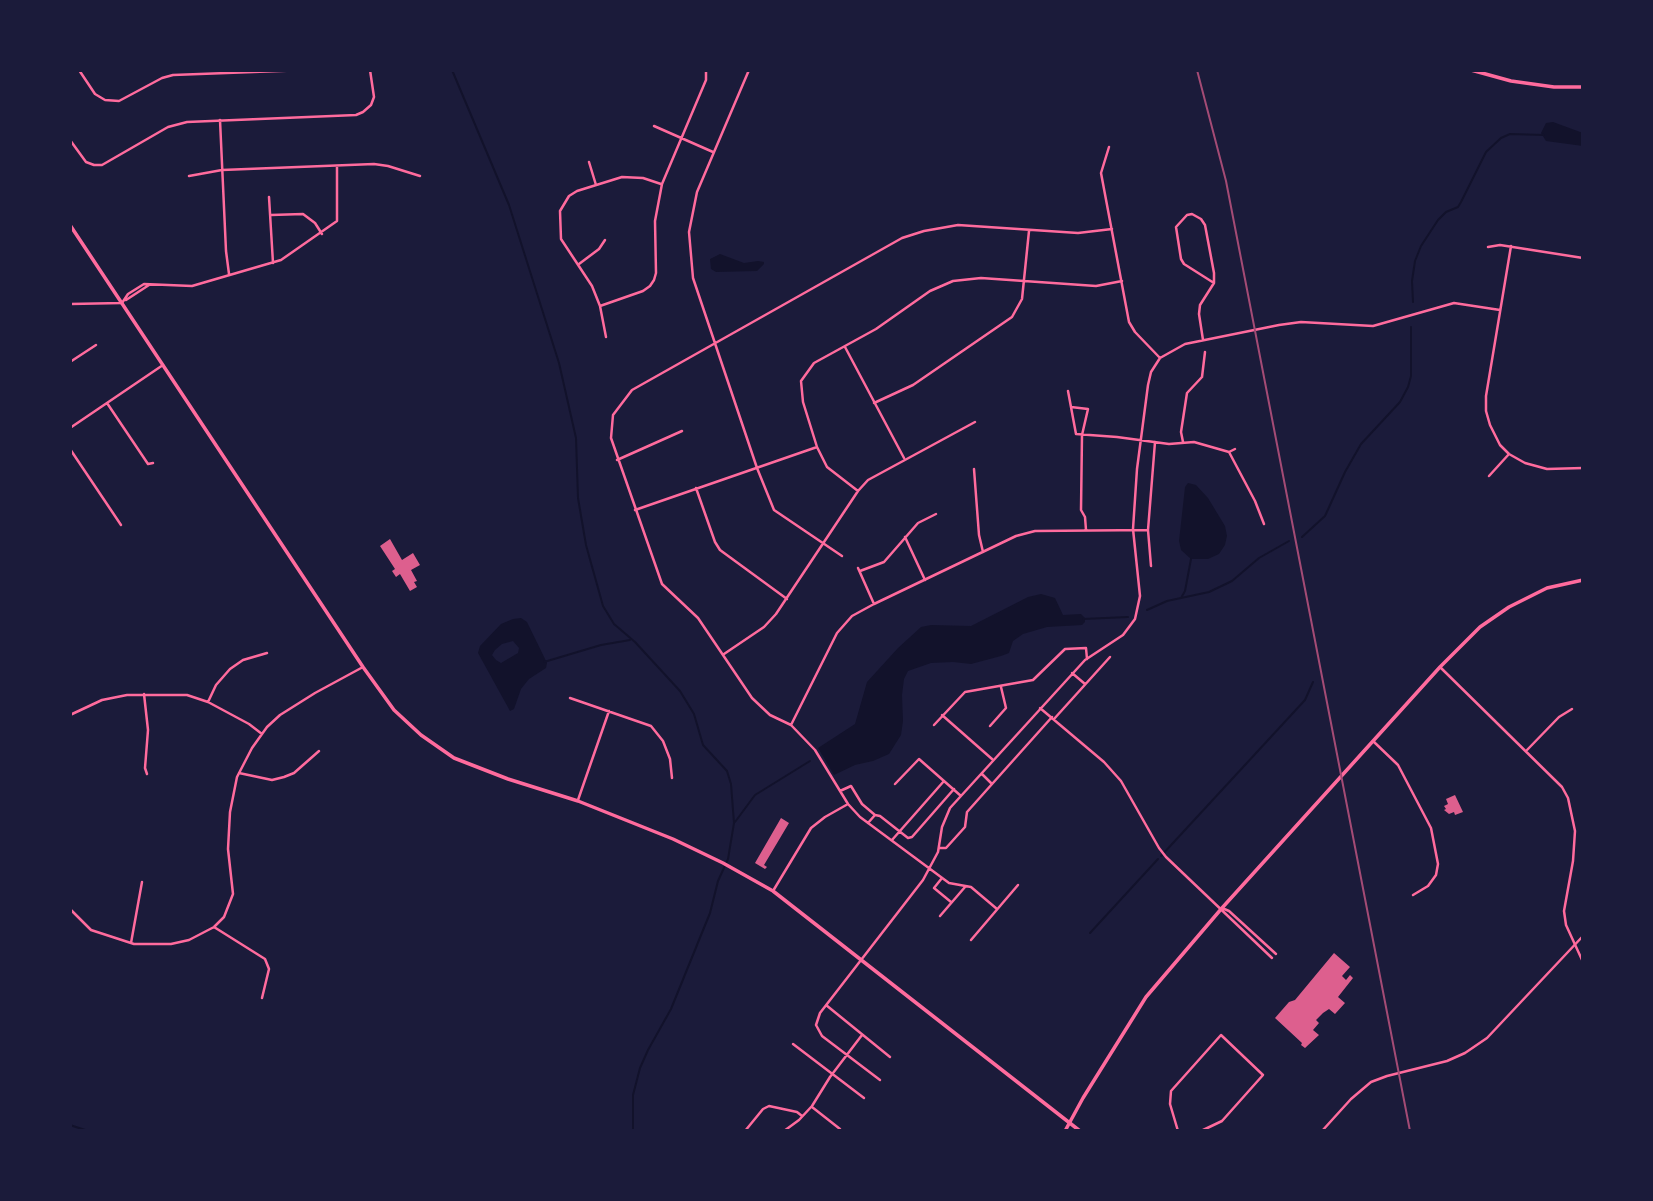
<!DOCTYPE html>
<html>
<head>
<meta charset="utf-8">
<style>
  body { margin:0 }
  #map { position:relative; width:1653px; height:1201px; overflow:hidden; background:#1b1b3a; font-family:Karla,sans-serif }
  canvas { display:block }
  .frame { position:absolute; inset:0; border:72px solid #1b1b3a; pointer-events:none }
</style>
</head>
<body>
<div id="map">
<canvas width="1653" height="1201"></canvas>
<div class="frame"></div>
</div>
<script>
const ctx = document.querySelector('canvas').getContext('2d');
ctx.lineJoin = 'round';
function paint(path, color) { ctx.fillStyle = color; ctx.fill(path, 'evenodd'); }
const toPath = rows => new Path2D(rows.map(r => 'M' + r).join(''));
function trace(path, color, width, dash) { ctx.strokeStyle = color; ctx.lineWidth = width; ctx.lineCap = dash ? 'butt' : 'round'; ctx.setLineDash(dash || []); ctx.stroke(path); }
paint(toPath([
  [1553,122,1583,133,1583,146,1546,141,1541,133,1546,123],
  [720,254,744,263,758,261,764,262,764,264,757,271,716,272,711,269,710,259],
  [1188,483,1196,485,1208,498,1225,526,1227,536,1225,545,1219,554,1208,559,1191,559,1181,550,1179,541,1185,487],
  [1041,594,1055,598,1063,615,1081,614,1085,618,1085,622,1082,625,1047,627,1023,634,1013,641,1009,653,1001,656,971,664,953,662,931,663,908,671,904,679,902,695,903,721,901,735,889,754,873,761,855,765,834,775,818,748,855,724,867,682,898,648,921,627,931,625,971,626,1028,597],
  [521,618,527,622,547,663,546,668,529,679,521,689,514,709,510,711,478,653,480,646,501,624,513,619],
  [513,641,519,648,518,653,501,663,496,660,492,655,495,650,502,644]
]), '#12122b');
trace(toPath([
  [452,70,509,205,559,363,576,438,578,498,586,545,603,606,614,624,635,642,680,691,694,714,703,745,727,771,731,784,734,823,728,859,718,881,710,913,671,1009,648,1050,640,1068,633,1095,633,1131],
  [1413,302,1412,281,1415,261,1421,246,1438,220,1446,212,1458,207,1461,202,1486,152,1501,138,1510,134,1544,135],
  [1302,537,1325,516,1345,472,1361,444,1400,402,1408,387,1411,376,1411,327],
  [1181,598,1185,591,1191,559],
  [1147,610,1167,601,1209,592,1232,581,1259,558,1289,541],
  [1083,619,1128,617],
  [544,662,601,645,630,640],
  [735,822,755,795,810,761],
  [1161,856,1305,700,1313,682],
  [1090,933,1158,859],
  [70,1125,88,1131]
]), '#12122b', 2);
paint(toPath([
  [390,539,402,560,413,553,420,565,411,570,417,581,414,582,417,587,410,591,400,574,396,577,392,571,395,569,380,546],
  [1455,795,1463,812,1455,815,1454,812,1449,814,1444,810,1446,809,1444,806,1448,804,1446,799],
  [781,818,789,823,764,865,767,867,765,869,755,863],
  [1334,953,1350,967,1342,976,1346,980,1350,975,1353,978,1338,997,1345,1003,1335,1014,1329,1009,1323,1013,1316,1020,1319,1023,1313,1030,1319,1035,1305,1048,1301,1045,1302,1043,1275,1018,1289,1002,1295,1000]
]), '#dd5f8e');
trace(toPath([
  [79,70,95,94,105,100,119,101,162,78,173,75,307,70],
  [749,70,697,192,689,232,693,278,757,468,774,510,842,556],
  [220,120,226,251,229,274],
  [654,126,713,152],
  [70,140,86,162,94,165,102,165,168,127,187,122,356,115,363,112,371,105,374,97,370,70],
  [1109,147,1101,173,1129,322,1135,332,1160,358],
  [589,162,596,185],
  [189,176,222,170,374,164,388,166,420,176],
  [269,197,273,263],
  [271,215,303,214,315,223,322,234],
  [1511,246,1486,396,1486,411,1490,425,1500,445,1509,454,1525,463,1547,469,1583,468],
  [1488,247,1500,245,1583,258],
  [579,264,599,249,605,240],
  [126,300,149,285],
  [70,304,122,303,128,294,144,284,192,286,281,260,337,221,337,166],
  [600,306,643,291,650,286,654,280,656,273,655,221,662,184,706,80,706,70],
  [606,337,600,306,592,286,561,239,560,211,569,196,577,191,622,177,643,178,661,184],
  [1203,340,1199,314,1200,305,1214,283,1214,273,1205,225,1201,219,1192,214,1187,215,1176,227,1181,259,1184,264,1214,283],
  [845,347,904,458],
  [70,362,96,345],
  [1068,391,1076,434,1117,437,1169,444,1194,442,1229,452,1235,449],
  [107,403,148,464,153,463],
  [874,403,913,385,1012,317,1022,299,1029,231],
  [1071,407,1088,409,1082,435,1081,510,1085,517,1086,530],
  [70,428,163,365],
  [1183,442,1181,432,1187,393,1202,377,1205,352],
  [70,449,121,525],
  [1229,452,1255,501,1264,524],
  [617,460,682,431],
  [974,469,979,535,983,552],
  [1489,476,1509,454],
  [696,488,715,542,720,550,787,599],
  [858,491,827,467,817,447,803,402,801,381,814,363,876,329,930,291,953,281,981,278,1096,286,1122,281],
  [635,510,817,447],
  [905,537,925,580],
  [1151,566,1148,530,1155,442],
  [858,568,874,604],
  [860,571,884,562,918,523,936,514],
  [724,654,764,627,776,614,858,491,868,480,975,422],
  [1440,667,1562,787,1568,798,1575,831,1573,861,1564,911,1566,925,1583,962],
  [1072,673,1085,684],
  [144,694,148,730,145,768,147,774],
  [570,698,651,726,663,741,670,759,672,778],
  [208,702,216,685,230,669,243,660,267,653],
  [1040,708,1104,762,1121,781,1159,848,1166,857,1272,958],
  [70,715,102,700,127,695,187,695,208,702,249,724,262,734],
  [942,715,992,759],
  [1054,719,1110,657],
  [791,725,837,633,852,616,874,604,1016,536,1035,531,1148,530],
  [934,725,965,692,1033,680,1065,649,1086,648,1087,659],
  [990,726,1006,708,1001,687],
  [1373,741,1398,765,1431,828,1438,864,1436,875,1428,886,1413,895],
  [1527,750,1559,717,1572,709],
  [239,773,272,780,284,777,294,773,319,751],
  [982,774,992,784],
  [895,784,919,759,961,796],
  [840,791,851,786,862,804,875,815,868,823],
  [578,800,609,711],
  [875,815,880,816,908,838,912,837,954,789],
  [892,840,944,781],
  [939,848,946,848,965,827,967,812,1052,717],
  [942,878,934,888,951,902],
  [773,891,811,828,825,817,848,804],
  [1222,908,1229,911,1276,954],
  [70,909,91,930,134,944,171,944,189,940,214,927,224,917,233,894,228,849,230,812,237,777,252,748,267,727,280,715,315,693,363,667],
  [997,909,971,887,949,883,860,817,848,804,815,750,791,725,770,715,752,698,698,618,662,584,611,438,613,415,632,390,902,238,924,231,958,225,1078,233,1112,229],
  [940,916,965,887],
  [214,927,265,959,269,969,262,998],
  [971,940,1018,885],
  [131,943,142,882],
  [826,1005,890,1057],
  [793,1044,864,1098],
  [880,1080,822,1036,816,1025,820,1013,923,880,938,852,942,827,950,808,1085,660,1123,635,1135,619,1140,596,1133,529,1137,469,1148,385,1151,372,1160,358,1185,344,1279,325,1301,322,1373,326,1454,303,1500,310],
  [812,1107,840,1129],
  [745,1131,763,1109,769,1106,797,1112,802,1116],
  [784,1131,799,1120,812,1106,830,1077,862,1035],
  [1178,1131,1170,1104,1171,1091,1221,1035,1263,1075,1222,1121,1201,1131]
]), '#ff6b9d', 2.5);
trace(toPath([
  [1322,1131,1351,1099,1371,1082,1387,1076,1447,1061,1465,1053,1487,1038,1583,936]
]), '#ff6b9d', 2.5);
trace(toPath([
  [1471,70,1511,81,1554,87,1583,87],
  [1065,1131,1083,1098,1146,997,1222,908,1440,667,1480,627,1509,607,1547,588,1583,580]
]), '#ff6b9d', 3.5);
trace(toPath([
  [70,225,363,667,394,710,421,735,454,758,508,779,578,801,673,839,723,863,773,891,1080,1131]
]), '#ff6b9d', 3.5);
trace(toPath([
  [1197,70,1226,181,1410,1131]
]), '#a44b75', 2);
</script>
</body>
</html>
